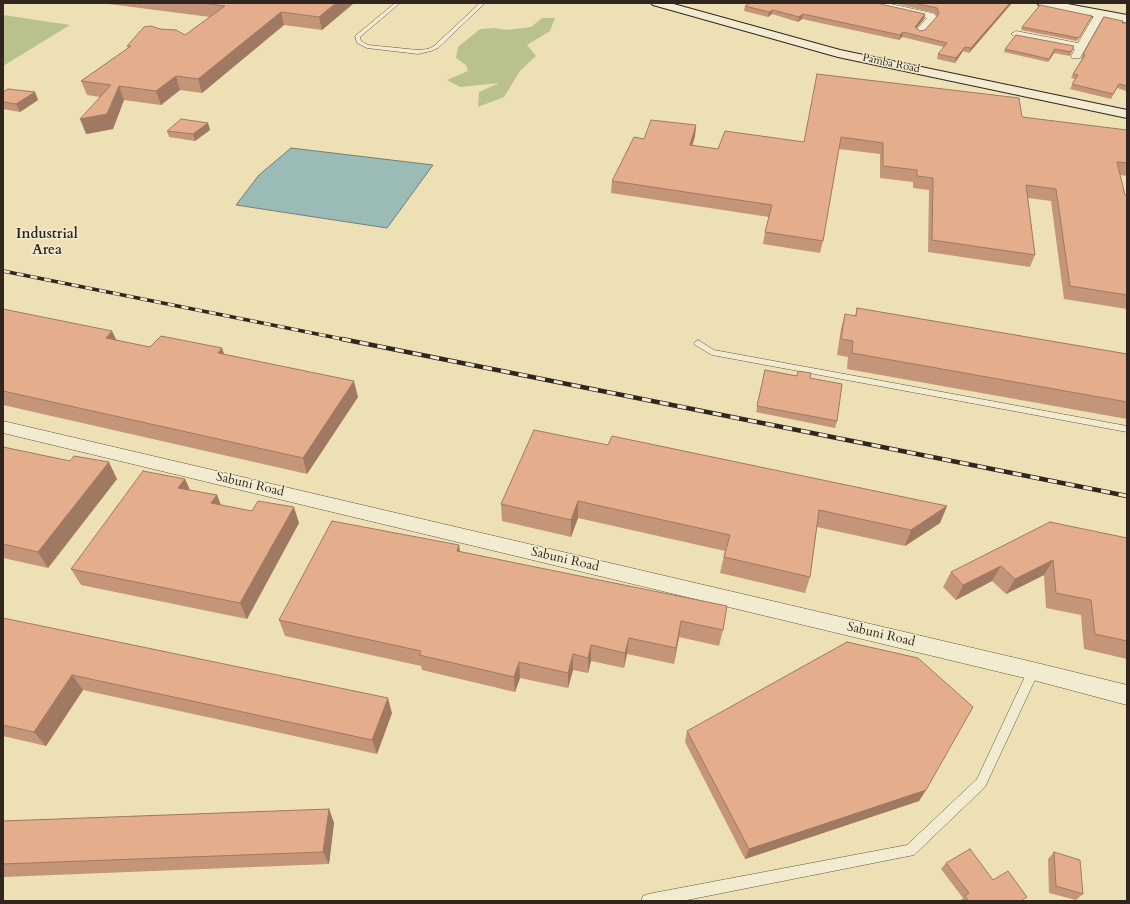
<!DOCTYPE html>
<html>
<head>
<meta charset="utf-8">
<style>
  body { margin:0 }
  #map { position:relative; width:1130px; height:904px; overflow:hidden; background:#ede0b5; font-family:Cardo,serif }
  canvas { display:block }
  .frame { position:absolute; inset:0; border:4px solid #31261f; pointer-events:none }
</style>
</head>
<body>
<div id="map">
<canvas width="1130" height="904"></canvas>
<div class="frame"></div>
</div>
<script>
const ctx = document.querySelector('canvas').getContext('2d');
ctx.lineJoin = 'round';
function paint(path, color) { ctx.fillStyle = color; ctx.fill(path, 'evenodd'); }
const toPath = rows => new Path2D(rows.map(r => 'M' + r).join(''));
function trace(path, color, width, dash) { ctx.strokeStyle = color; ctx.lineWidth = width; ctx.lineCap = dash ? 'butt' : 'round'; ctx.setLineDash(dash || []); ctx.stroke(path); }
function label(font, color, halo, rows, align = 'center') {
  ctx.font = font + ' Cardo,serif'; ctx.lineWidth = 3; ctx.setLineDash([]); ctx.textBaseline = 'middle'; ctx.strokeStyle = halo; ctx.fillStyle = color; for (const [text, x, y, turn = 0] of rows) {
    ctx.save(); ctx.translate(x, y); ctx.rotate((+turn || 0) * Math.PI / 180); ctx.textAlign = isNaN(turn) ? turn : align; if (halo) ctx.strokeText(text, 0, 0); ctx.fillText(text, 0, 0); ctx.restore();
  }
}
paint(toPath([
  [3,15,70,25,3,66],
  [542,18,555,18,550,31,527,45,536,56,520,71,504,97,478,107,479,92,499,83,460,87,447,80,468,71,466,65,456,58,458,47,480,29,495,28,507,30,531,27]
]), '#bac28c');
const water = toPath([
  [291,148,433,165,387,228,236,205,259,175,291,148]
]);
paint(water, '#9bbbb6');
trace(water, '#717f7a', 1);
const lane = toPath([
  [395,3,400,3,360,37,361,41,368,45,418,50,428,49,434,46,480,3,485,3,438,48,431,51,418,54,367,48,357,43,355,36,395,3],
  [698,340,714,350,1127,426,1127,432,712,355,695,345,694,343,698,340],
  [1033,666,1037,668,1039,671,985,787,914,855,682,901,641,901,643,896,648,894,907,845,977,779,1029,668,1033,666]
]);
const street = toPath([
  [869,3,886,3,932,13,935,14,937,18,923,33,920,34,915,31,927,18,871,5,869,3],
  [1100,11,1105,14,1080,58,1072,58,1071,56,1075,49,1016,37,1011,34,1016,31,1078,43,1095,14,1100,11],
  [3,421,1033,662,1127,685,1127,705,1033,680,3,433,3,421]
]);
const secondary = toPath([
  [651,3,670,3,840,50,1127,110,1127,118,838,57,653,5,651,3],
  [1037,3,1062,3,1127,15,1127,23,1043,7,1039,5,1037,3]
]);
trace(lane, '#605444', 1);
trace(street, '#605444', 1);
trace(secondary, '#31261f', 2);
paint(lane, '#f3ebcf');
paint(street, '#f3ebcf');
paint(secondary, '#f3ebcf');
const railFar1 = toPath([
  [3,271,347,340]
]);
const rail = toPath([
  [342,339,1127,496]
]);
trace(railFar1, '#31261f', 3.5);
trace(rail, '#31261f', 4.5);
trace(railFar1, '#f3ebcf', 2.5, [7]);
trace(rail, '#f3ebcf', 3, [9]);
paint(toPath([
  [101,3,354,3,322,30,284,25,202,93,180,90,161,105,124,100,113,129,86,134,100,97,87,95,81,81,128,48,127,46,160,29,185,35,210,17],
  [893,3,1012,3,969,53,963,51,955,63,937,59,938,54,944,47,902,37,899,40,802,19,798,22,772,14,768,17,744,11,745,6,925,14,924,19,916,28,920,31,925,30,937,17,935,13],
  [1092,16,1077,41,1021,30,1022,27],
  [1122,23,1127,23,1127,89,1126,91,1117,88,1111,99,1070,89,1075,79,1071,78,1073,74,1082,59,1081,59,1083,54],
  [1074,46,1070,56,1054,53,1048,62,1004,52,1005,49],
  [3,92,35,92,38,100,20,112,3,109],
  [1022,117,1127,130,1127,176,1120,175,1125,195,1127,195,1127,309,1064,299,1051,201,1028,198,1035,255,1030,267,928,252,929,190,913,188,913,182,880,178,880,154,839,149,823,241,820,253,763,244,765,232,769,217,611,193,612,181,644,139,696,125,695,136,692,146,718,149,804,142],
  [208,123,210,130,195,141,169,137,167,131],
  [857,308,1127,354,1127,419,847,369,848,357,837,355,841,329,845,314,855,316],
  [3,309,116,340,150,347,222,348,224,354,358,397,307,474,3,405],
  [765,370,810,378,837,421,835,428,756,412],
  [608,445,947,506,940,523,905,546,817,527,810,577,805,593,720,573,725,551,578,518,571,537,502,521,501,504],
  [3,447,70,461,117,479,48,568,3,558],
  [185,479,190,490,217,495,221,505,299,523,247,619,81,585,71,569],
  [1127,538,1127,659,1084,649,1081,615,1046,608,1044,575,1006,594,992,581,956,600,943,587,951,572],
  [459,545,460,552,723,630,719,646,679,637,674,664,627,654,624,668,591,661,588,673,573,670,568,688,520,678,515,692,422,670,421,666,285,636,279,620],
  [3,618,392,713,377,754,83,690,46,746,3,736],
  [687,731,926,790,919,801,745,859,685,742],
  [329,809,334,823,329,864,3,877,3,821],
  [1054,852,1083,894,1076,900,1049,893,1048,859],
  [946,863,993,880,1023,901,960,901,963,898,941,869]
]), '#c49578');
paint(toPath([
  [336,3,354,3,322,30,319,17],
  [1010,3,1012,3,969,53,971,48],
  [773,10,772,14,768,17,769,12],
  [281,12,284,25,202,93,198,79],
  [803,14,802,19,798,22,799,17],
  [925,14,924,19,914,31,915,27],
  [903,32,902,37,899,40,900,35],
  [965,47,963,51,955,63,956,58],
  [1055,49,1054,53,1048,62,1049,59],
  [176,76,180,90,161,105,156,91],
  [119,86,124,100,113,129,86,134,80,119],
  [35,92,38,100,20,112,16,104],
  [208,123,210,130,195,141,193,134],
  [696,125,695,136,689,157,690,145],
  [112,331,120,347,106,338],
  [222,348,227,364,218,353],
  [354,381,358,397,307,474,303,458],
  [109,462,117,479,48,568,38,552],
  [185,479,192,495,178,488],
  [217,495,223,511,211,503],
  [578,501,578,518,571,537,571,520],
  [947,506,940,523,905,546,911,530],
  [294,507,299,523,247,619,240,603],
  [459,545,461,562,457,551],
  [1053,560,1044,575,1006,594,1015,579],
  [1001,566,992,581,956,600,963,585],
  [681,621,679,637,674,664,676,648],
  [629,638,627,654,624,668,625,653],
  [591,645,591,661,588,673,588,658],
  [573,654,573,670,568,688,568,673],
  [519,662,520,678,515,692,514,677],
  [72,675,83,690,46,746,34,732],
  [388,698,392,713,377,754,372,740],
  [926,790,919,801,745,859,749,849],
  [329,809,334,823,329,864,323,852]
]), '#a07962');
const building = toPath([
  [202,3,336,3,319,17,281,12,198,79,176,76,156,91,119,86,107,114,80,119,111,85,81,81,131,46,127,46,144,27,151,26,160,29,176,30,185,35,225,6,202,3],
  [750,3,876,3,925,14,915,27,920,31,925,30,939,14,937,8,914,3,1010,3,971,48,965,47,956,58,938,54,947,43,903,32,900,35,803,14,799,17,773,10,769,12,745,6,750,3],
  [1040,5,1092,16,1079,38,1022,27,1040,5],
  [1104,17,1123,21,1122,23,1127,23,1127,86,1119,84,1113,94,1072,84,1078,75,1073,74,1085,55,1083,54,1104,17],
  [1016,35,1074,46,1071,52,1055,49,1049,59,1005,49,1016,35],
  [817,74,1019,98,1022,117,1127,130,1127,163,1117,162,1125,195,1127,195,1127,295,1070,286,1056,189,1026,185,1035,255,932,240,933,178,917,176,917,170,883,166,883,143,841,137,823,241,765,232,772,205,612,181,634,137,644,139,651,120,696,125,690,145,718,149,725,131,804,142,817,74],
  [8,89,35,92,16,104,3,102,3,92,8,89],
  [181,119,208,123,193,134,167,131,181,119],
  [857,308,1127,354,1127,402,852,353,853,341,841,339,845,314,856,316,857,308],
  [3,309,112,331,106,338,150,347,161,336,222,348,218,353,354,381,303,458,3,391,3,309],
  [765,370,797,376,798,371,811,373,810,378,842,384,837,421,757,406,765,370],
  [534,430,608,445,612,436,947,506,911,530,819,510,810,577,724,557,730,535,578,501,571,520,501,504,534,430],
  [3,447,70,461,74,456,109,462,38,552,3,544,3,447],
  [143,471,185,479,178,488,217,495,211,503,252,511,258,501,294,507,240,603,71,569,143,471],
  [332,521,459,545,457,551,727,606,723,630,681,621,676,648,629,638,625,653,591,645,588,658,573,654,568,673,519,662,514,677,419,655,421,651,279,620,332,521],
  [1050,522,1127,538,1127,641,1095,634,1091,600,1056,593,1053,560,1015,579,1001,566,963,585,951,572,1050,522],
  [3,618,388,698,372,740,72,675,34,732,3,725,3,618],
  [847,642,918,658,973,707,926,790,749,849,687,731,847,642],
  [329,809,323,852,3,864,3,821,329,809],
  [970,849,993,880,1008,871,1027,897,1021,901,969,901,965,896,969,893,946,863,970,849],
  [1054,852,1080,860,1083,894,1056,886,1054,852]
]);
paint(building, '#e4ad8c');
trace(building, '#a07962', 1);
label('11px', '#31261f', '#f3ebcf', [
  ["Pamba Road",891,64,12]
]);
label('13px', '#31261f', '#f3ebcf', [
  ["Sabuni Road",250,485,13],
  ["Sabuni Road",565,560,13],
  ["Sabuni Road",881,635,13]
]);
label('bold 14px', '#31261f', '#f3ebcf', [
  ["Industrial",47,235],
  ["Area",47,251]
]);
</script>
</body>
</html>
